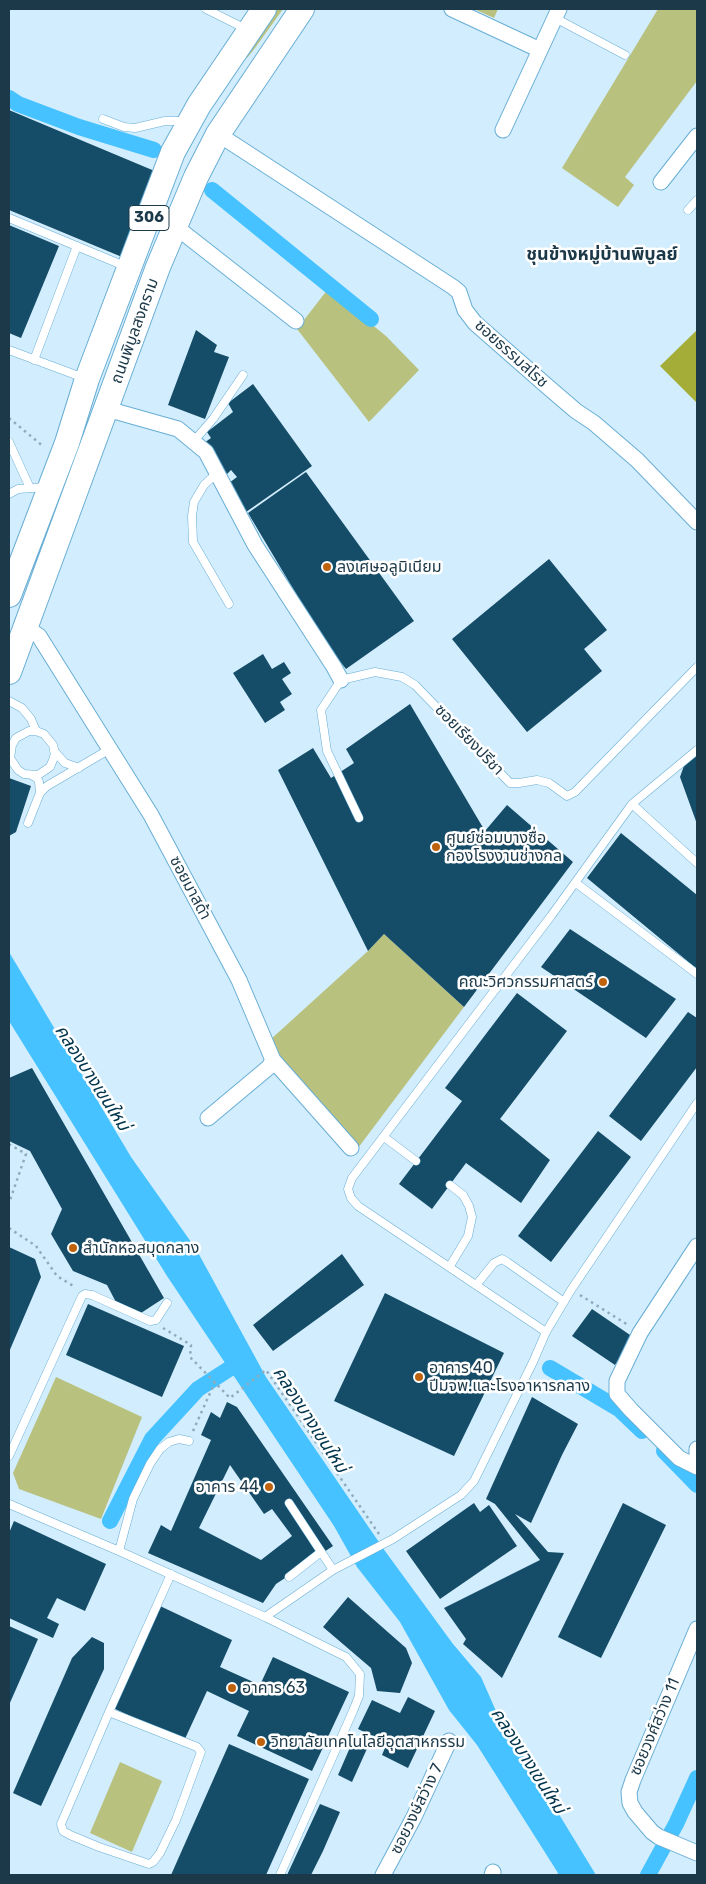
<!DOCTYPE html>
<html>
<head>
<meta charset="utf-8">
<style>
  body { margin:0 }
  #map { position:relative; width:706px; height:1884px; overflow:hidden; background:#d2edfd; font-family:Rubik,sans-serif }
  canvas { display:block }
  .frame { position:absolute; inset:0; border:10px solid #1c3949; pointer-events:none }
</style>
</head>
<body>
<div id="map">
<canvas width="706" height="1884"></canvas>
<div class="frame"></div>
</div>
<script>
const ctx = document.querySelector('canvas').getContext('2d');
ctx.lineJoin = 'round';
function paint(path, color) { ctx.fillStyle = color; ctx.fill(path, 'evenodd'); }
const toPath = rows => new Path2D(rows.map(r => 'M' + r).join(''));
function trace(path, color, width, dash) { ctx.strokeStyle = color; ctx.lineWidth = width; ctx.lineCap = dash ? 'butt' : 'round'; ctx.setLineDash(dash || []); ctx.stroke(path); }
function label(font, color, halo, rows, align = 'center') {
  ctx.font = font + ' Rubik,"Noto Sans Thai",sans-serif'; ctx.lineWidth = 5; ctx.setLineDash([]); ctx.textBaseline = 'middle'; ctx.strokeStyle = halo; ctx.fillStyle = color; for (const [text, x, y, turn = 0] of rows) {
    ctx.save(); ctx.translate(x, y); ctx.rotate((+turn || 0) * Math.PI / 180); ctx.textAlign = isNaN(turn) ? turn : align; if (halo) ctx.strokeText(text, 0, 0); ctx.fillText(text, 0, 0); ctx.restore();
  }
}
paint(toPath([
  [274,9,283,9,255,48,247,58,242,58],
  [474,9,498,9,494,18],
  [658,9,697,9,697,81,625,177,634,185,618,207,562,168],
  [328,289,386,336,419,370,369,422,297,329],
  [384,934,464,1007,358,1148,278,1059,270,1040,368,951],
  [56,1377,142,1417,101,1519,19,1489,13,1473],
  [120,1762,162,1781,132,1852,90,1833]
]), '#b9c17f');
paint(toPath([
  [697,330,697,403,660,366]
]), '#a3ad38');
paint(toPath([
  [9,952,131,1157,196,1249,266,1377,385,1551,453,1644,481,1677,496,1711,596,1875,557,1875,558,1873,477,1745,449,1710,400,1622,357,1567,334,1526,167,1276,9,1021],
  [658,1846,664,1851,654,1875,644,1875]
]), '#45c2ff');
trace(toPath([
  [9,98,18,104,79,127,154,150],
  [212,190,371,319],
  [550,1368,619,1409,642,1431],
  [664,1451,697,1485],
  [110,1521,152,1439,198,1389,246,1358],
  [648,1875,676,1824,697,1778]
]), '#45c2ff', 16);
paint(toPath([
  [9,110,157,172,122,257,9,210],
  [9,225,59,246,21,338,9,333],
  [196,330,217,345,214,352,229,357,205,419,168,405],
  [253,384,312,466,246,512,229,483,237,477,231,470,225,476,204,443,211,438,207,432,233,412,228,403],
  [306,472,414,621,346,669,326,644,248,513],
  [549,559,607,630,584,649,602,671,527,732,452,639],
  [263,654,272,669,284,662,291,673,282,679,292,694,280,702,285,710,265,723,233,673],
  [410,704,485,831,507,805,573,862,464,1007,384,934,368,951,278,770,313,748,331,778,354,763,346,749],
  [697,754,697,824,680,777,685,763],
  [9,778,31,786,16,832,9,836],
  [621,833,697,895,697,969,587,878],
  [570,929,676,999,646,1038,541,967],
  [517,993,567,1031,500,1119,550,1160,521,1203,466,1163,432,1209,399,1184,462,1101,445,1088],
  [688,1012,697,1018,697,1067,641,1141,609,1116],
  [32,1068,164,1298,141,1313,118,1306,107,1285,73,1271,51,1234,62,1209,30,1151,9,1141,9,1078],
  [598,1131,631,1157,551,1262,518,1236],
  [9,1247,35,1259,41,1277,9,1352],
  [342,1254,364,1285,273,1351,253,1325],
  [385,1293,504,1353,454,1456,334,1401],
  [88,1304,184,1346,162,1397,66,1355],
  [592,1309,633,1337,615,1365,572,1336],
  [532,1397,578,1424,562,1455,531,1523,515,1514,548,1552,564,1553,502,1678,463,1644,466,1639,444,1608,540,1560,495,1504,486,1499],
  [227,1402,237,1407,333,1546,276,1584,263,1603,148,1553,161,1525,171,1531,211,1440,201,1435,211,1412,220,1418],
  [230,1465,264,1514,272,1509,292,1536,261,1560,199,1528],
  [474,1503,480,1512,489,1505,517,1546,440,1599,406,1551],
  [623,1503,666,1525,601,1658,558,1637],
  [14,1521,106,1564,85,1611,57,1598,47,1618,59,1624,53,1638,9,1618,9,1533],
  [348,1597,406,1648,412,1663,400,1693,377,1691,371,1668,323,1627],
  [160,1606,232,1640,220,1667,260,1685,273,1657,349,1692,312,1771,237,1736,249,1711,207,1691,184,1741,113,1708],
  [9,1626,38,1639,9,1705],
  [92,1637,104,1643,104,1669,41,1806,13,1793,72,1658],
  [408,1697,435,1711,408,1768,382,1755,387,1743,358,1729,372,1700,400,1713],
  [355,1736,370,1742,352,1782,338,1775],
  [229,1744,309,1779,266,1875,171,1875],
  [320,1804,340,1812,323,1851,311,1875,287,1875]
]), '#154d68');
const lane = toPath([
  [206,9,246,29],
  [555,18,625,55],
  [103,119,124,127,135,128,165,121,186,121],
  [688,210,697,200],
  [9,218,127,267],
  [9,350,84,378],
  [34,360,77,246],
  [9,442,30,488],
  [193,442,213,419,243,375],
  [217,473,204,485,194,502,192,516,193,542,229,604],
  [9,494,18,489,47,487],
  [9,701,22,708,31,719,36,731],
  [54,751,65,763,79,768],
  [9,760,10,758,12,745,16,738,29,731,36,731,44,734,53,745,55,753,53,760,50,767,38,775,24,774,18,770,10,758],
  [31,775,37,778,39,782,40,793],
  [632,804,697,863],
  [359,818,327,751,321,710,341,680,375,672,402,677,415,685,510,783,519,783,537,780,549,783,567,796,575,792,697,667],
  [28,823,40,793,47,786,110,749],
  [576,883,697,974],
  [384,1137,416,1161],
  [450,1266,468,1236,472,1217,469,1206,463,1195,450,1185],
  [477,1284,494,1263,502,1259,507,1262,564,1302],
  [546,1332,358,1206,351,1198,348,1189,352,1178,551,916,632,804,697,750],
  [9,1456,82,1296,85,1294,92,1295,150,1321,156,1320,167,1303],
  [289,1503,333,1570],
  [9,1504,119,1551,265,1617],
  [119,1551,133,1499,150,1464,160,1449,169,1442,179,1439,189,1441],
  [289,1577,321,1552],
  [109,1712,197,1747,201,1752,176,1820,160,1853,153,1862,149,1864,99,1847,70,1835,63,1831,61,1824,109,1712,171,1574],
  [280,1875,353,1711,359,1696,360,1674,346,1657,265,1617,333,1570,393,1539,461,1495,474,1481,533,1362,546,1332,571,1290,697,1103]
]);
const street = toPath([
  [452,9,540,50],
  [503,130,559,9],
  [218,134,453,287,459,292,465,310,475,323,548,387,576,411,594,423,637,460,697,522],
  [661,182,697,136],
  [176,227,296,321],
  [107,409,178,429,206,452,255,545,334,667,341,680],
  [25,629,33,632,39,636,151,815,239,980,273,1060,351,1148],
  [208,1118,269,1067,273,1060],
  [697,1246,640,1333,617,1381,617,1394,631,1410,679,1458,697,1467],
  [697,1449,697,1454],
  [697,1629,633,1780,629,1792,630,1803,635,1812,652,1832,659,1837,697,1853],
  [383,1875,414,1817,449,1741],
  [492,1875,493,1872]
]);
const primary = toPath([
  [9,595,67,443,87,379,173,152,199,105,264,9],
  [9,672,158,267,196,177,218,134,302,9]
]);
trace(lane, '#68aed5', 9);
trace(street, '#68aed5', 17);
trace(primary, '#68aed5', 26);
trace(toPath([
  [9,418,44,447],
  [9,1144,26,1154,9,1203],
  [9,1228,36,1246,57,1276,75,1287],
  [580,1295,628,1325],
  [163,1328,191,1345,190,1357,230,1398,266,1370,379,1534],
  [193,1431,215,1382]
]), '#90acbc', 2.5, [2.5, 4]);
trace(lane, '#fff', 8);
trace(street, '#fff', 15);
trace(primary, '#fff', 24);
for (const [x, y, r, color] of [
  [327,567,5,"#be620e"],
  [436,847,5,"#be620e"],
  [603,982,5,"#be620e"],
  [73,1248,5,"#be620e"],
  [419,1377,5,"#be620e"],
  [269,1487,5,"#be620e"],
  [232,1688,5,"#be620e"],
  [261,1742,5,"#be620e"]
]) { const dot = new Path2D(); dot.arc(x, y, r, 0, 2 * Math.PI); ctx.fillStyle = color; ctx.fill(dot); trace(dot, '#fff', 2); }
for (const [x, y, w] of [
  [149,218,40]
]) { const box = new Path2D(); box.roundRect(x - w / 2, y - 12.5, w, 25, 4); ctx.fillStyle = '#fff'; ctx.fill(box); trace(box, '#1c3949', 1); }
label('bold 15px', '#1c3949', null, [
  ["306",149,218]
]);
label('16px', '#1c3949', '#fff', [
  ["ถนนพิบูลสงคราม",135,331,-70],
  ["ซอยธรรมสโรช",511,354,42],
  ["ซอยเรียงปรีชา",469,740,46],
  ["ซอยมาสด้า",190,888,62],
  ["ซอยวงศ์สว่าง 11",655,1727,-67],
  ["ซอยวงษ์สว่าง 7",417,1809,-64]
]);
label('16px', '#1c3949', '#fff', [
  ["ลงเศษอลูมิเนียม",337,567],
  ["ศูนย์ซ่อมบางซื่อ",446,838],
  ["กองโรงงานช่างกล",446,856],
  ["คณะวิศวกรรมศาสตร์",593,982,"right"],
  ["สำนักหอสมุดกลาง",83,1248],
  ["อาคาร 40",429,1368],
  ["ปีมจพ.และโรงอาหารกลาง",429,1386],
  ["อาคาร 44",259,1487,"right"],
  ["อาคาร 63",242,1688],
  ["วิทยาลัยเทคโนโลยีอุตสาหกรรม",271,1742]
], 'left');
label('bold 18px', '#1c3949', '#fff', [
  ["ชุนข้างหมู่บ้านพิบูลย์",602,255]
]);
label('italic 18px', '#00354d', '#fff', [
  ["คลองบางเขนใหม่",92,1078,57],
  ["คลองบางเขนใหม่",310,1420,57],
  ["คลองบางเขนใหม่",528,1761,57]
]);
</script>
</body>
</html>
